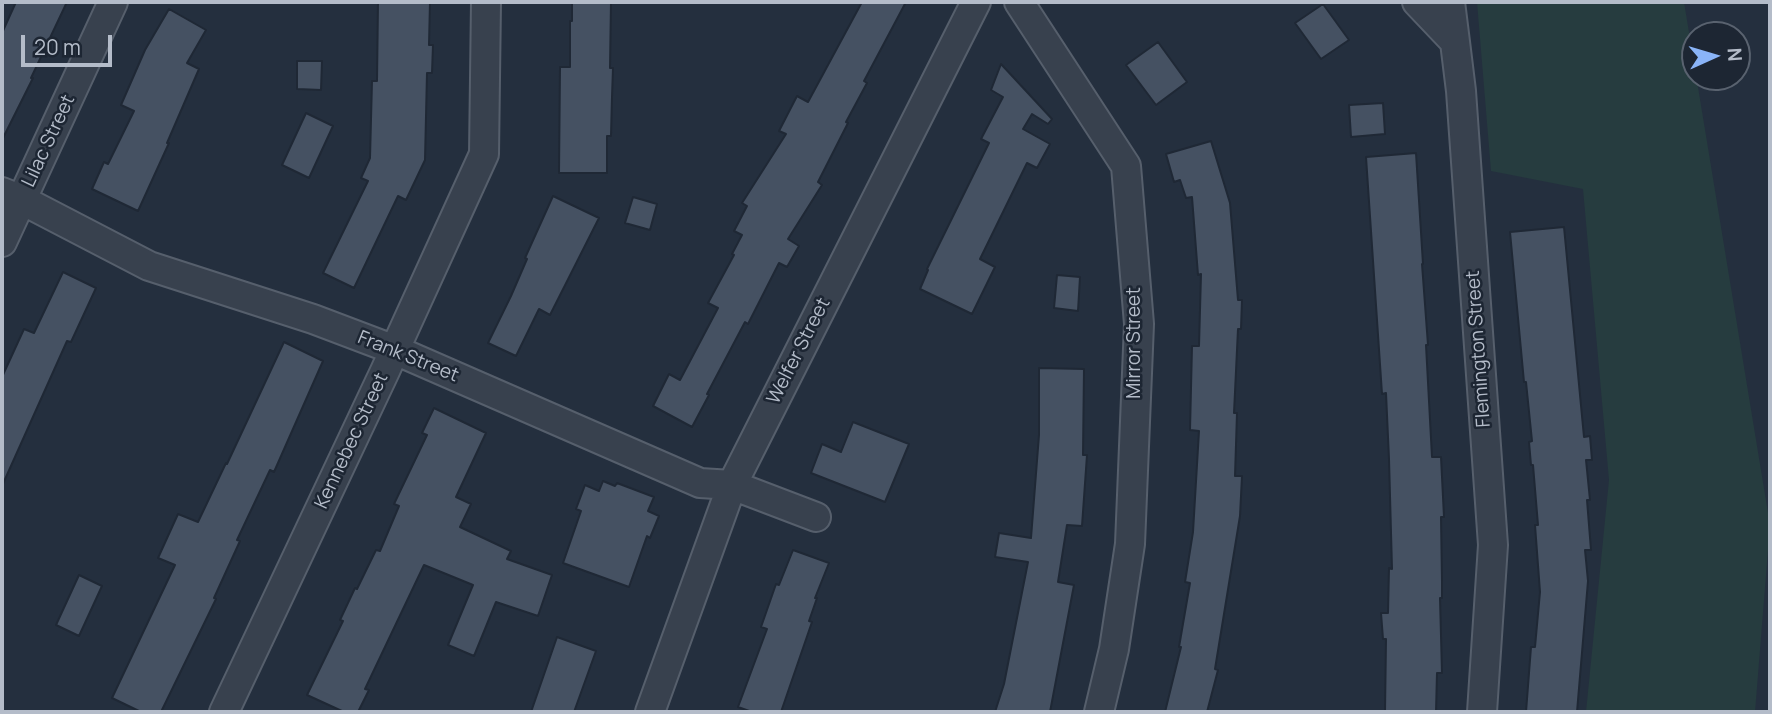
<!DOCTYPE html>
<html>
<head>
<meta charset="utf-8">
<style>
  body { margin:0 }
  #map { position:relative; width:1772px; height:714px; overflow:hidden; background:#242f3e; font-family:Manrope,sans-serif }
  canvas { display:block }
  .frame { position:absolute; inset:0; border:4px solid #b4bcc9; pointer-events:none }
  .north { position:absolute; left:1681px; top:21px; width:70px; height:70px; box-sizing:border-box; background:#1d2633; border:2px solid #59626f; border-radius:50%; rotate:86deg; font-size:19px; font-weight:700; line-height:28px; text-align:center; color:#b4bcc9 }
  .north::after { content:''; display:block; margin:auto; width:24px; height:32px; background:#8ab4f8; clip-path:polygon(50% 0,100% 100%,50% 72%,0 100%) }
  .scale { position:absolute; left:21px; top:35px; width:91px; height:32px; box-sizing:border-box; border:4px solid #b4bcc9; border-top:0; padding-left:9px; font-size:21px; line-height:24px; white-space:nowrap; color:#b4bcc9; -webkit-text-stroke:5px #1d2633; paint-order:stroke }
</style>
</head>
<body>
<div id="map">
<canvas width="1772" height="714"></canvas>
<div class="frame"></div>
<div class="north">N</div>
<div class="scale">20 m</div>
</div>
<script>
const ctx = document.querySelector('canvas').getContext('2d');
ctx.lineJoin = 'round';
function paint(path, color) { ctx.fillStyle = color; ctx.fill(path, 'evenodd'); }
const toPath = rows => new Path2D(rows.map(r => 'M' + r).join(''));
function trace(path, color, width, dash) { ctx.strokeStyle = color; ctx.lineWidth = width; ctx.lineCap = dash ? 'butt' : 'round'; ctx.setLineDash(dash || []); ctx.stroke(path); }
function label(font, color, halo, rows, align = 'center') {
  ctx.font = font + ' Manrope,sans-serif'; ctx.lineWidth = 5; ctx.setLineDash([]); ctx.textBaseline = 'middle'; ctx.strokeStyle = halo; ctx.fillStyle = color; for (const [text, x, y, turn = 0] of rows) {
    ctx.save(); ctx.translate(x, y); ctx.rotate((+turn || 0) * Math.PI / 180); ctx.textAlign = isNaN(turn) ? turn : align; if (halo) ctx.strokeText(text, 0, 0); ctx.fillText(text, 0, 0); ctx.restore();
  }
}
paint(toPath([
  [1477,2,1684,2,1770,525,1755,712,1586,712,1609,480,1583,189,1491,171]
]), '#263c3f');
const building = toPath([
  [16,2,67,2,31,78,33,78,2,140,2,33,16,2],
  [378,2,430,2,429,45,433,45,432,73,427,73,425,160,406,200,398,196,354,288,323,273,368,181,361,178,370,158,372,81,377,81,378,2],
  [572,2,611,2,610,68,613,68,612,97,611,136,607,136,607,173,559,173,560,67,570,67,570,21,572,21,572,2],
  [862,2,906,2,864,81,867,83,846,122,848,123,818,182,822,185,788,239,799,246,787,267,779,263,748,324,745,322,707,394,709,395,692,427,653,406,669,374,680,380,718,308,708,303,734,255,732,254,742,235,734,231,747,206,742,203,786,134,779,131,797,96,808,102,862,2],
  [1323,4,1349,40,1321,59,1295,23,1323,4],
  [169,9,206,30,187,63,199,69,167,143,169,143,138,211,92,189,104,162,108,164,134,111,121,105,145,50,169,9],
  [1158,42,1187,82,1156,105,1126,65,1158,42],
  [297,61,322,61,321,90,297,89,297,61],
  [1001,64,1052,119,1048,124,1032,114,1023,129,1050,144,1037,168,1027,163,980,259,995,267,972,314,920,289,928,270,927,269,989,143,981,139,1003,97,991,90,1001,64],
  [1383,103,1385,134,1351,137,1349,105,1383,103],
  [306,113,333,126,309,178,282,165,306,113],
  [1211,141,1230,203,1238,300,1242,300,1241,329,1238,329,1234,413,1237,413,1235,476,1242,476,1240,516,1215,669,1218,670,1207,712,1165,712,1181,647,1179,647,1190,583,1185,582,1193,532,1199,431,1190,430,1192,346,1199,346,1201,274,1198,275,1192,197,1186,198,1180,180,1174,182,1166,154,1211,141],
  [1416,153,1423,264,1422,264,1428,345,1426,345,1432,457,1441,457,1444,517,1441,517,1442,581,1442,598,1440,598,1442,673,1437,673,1436,712,1385,712,1386,639,1383,639,1381,613,1388,613,1389,568,1392,569,1389,459,1386,393,1382,394,1366,157,1416,153],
  [553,196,599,218,550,315,539,309,516,356,488,343,511,296,527,259,525,258,553,196],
  [633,197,657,204,650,230,625,223,633,197],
  [1564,227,1584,437,1590,436,1592,460,1586,460,1590,500,1587,500,1591,550,1585,550,1588,581,1577,712,1526,712,1531,647,1535,647,1540,592,1535,525,1538,525,1533,465,1531,465,1529,442,1532,441,1526,382,1524,382,1510,232,1564,227],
  [63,272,96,288,71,342,67,341,2,486,2,377,24,329,34,333,63,272],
  [1057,275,1080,277,1078,311,1054,308,1057,275],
  [284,342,323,361,274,472,270,470,237,540,240,541,214,598,216,599,161,712,141,712,112,698,175,565,158,558,178,514,198,522,226,463,227,464,284,342],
  [1039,368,1084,369,1083,455,1087,455,1082,526,1067,525,1058,582,1074,585,1050,712,995,712,1004,684,1028,562,995,557,999,533,1031,538,1039,435,1039,368],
  [434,408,486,433,456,497,471,504,460,527,511,551,507,559,552,575,538,616,496,602,474,656,448,645,473,585,424,565,365,689,369,690,358,712,344,712,307,695,343,621,340,620,355,588,357,589,376,550,380,551,399,506,394,504,427,435,422,433,434,408],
  [853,422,909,444,885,502,811,473,822,444,841,452,853,422],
  [603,481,615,486,617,483,654,497,648,511,659,516,650,538,647,536,629,587,563,563,581,511,576,509,585,485,599,491,603,481],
  [793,550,829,563,815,598,817,598,809,621,812,622,781,712,752,712,738,707,767,629,761,627,776,584,779,585,793,550],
  [79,575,102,586,79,636,56,625,79,575],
  [557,637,596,651,574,712,531,712,557,637]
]);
paint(building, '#455162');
trace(building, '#1f2835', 2);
const minor = toPath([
  [1019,2,1126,166,1139,324,1130,544,1114,649,1099,712],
  [1417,2,1455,42,1461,91,1493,545,1482,712],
  [1450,2,1455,42],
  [2,192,22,200,149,266,313,319,395,350,700,483,732,485,816,517],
  [2,242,113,2],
  [224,712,385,371,484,154,486,2],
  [650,712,732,485,976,2]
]);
trace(minor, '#565f6c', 32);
trace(minor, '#38414e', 28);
label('19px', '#b4bcc9', '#1d2633', [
  ["Lilac Street",49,141,-65],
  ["Mirror Street",1135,343,-90],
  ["Flemington Street",1479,349,-94],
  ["Welfer Street",799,351,-63],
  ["Frank Street",408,357,22],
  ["Kennebec Street",352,441,-65]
]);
</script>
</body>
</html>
